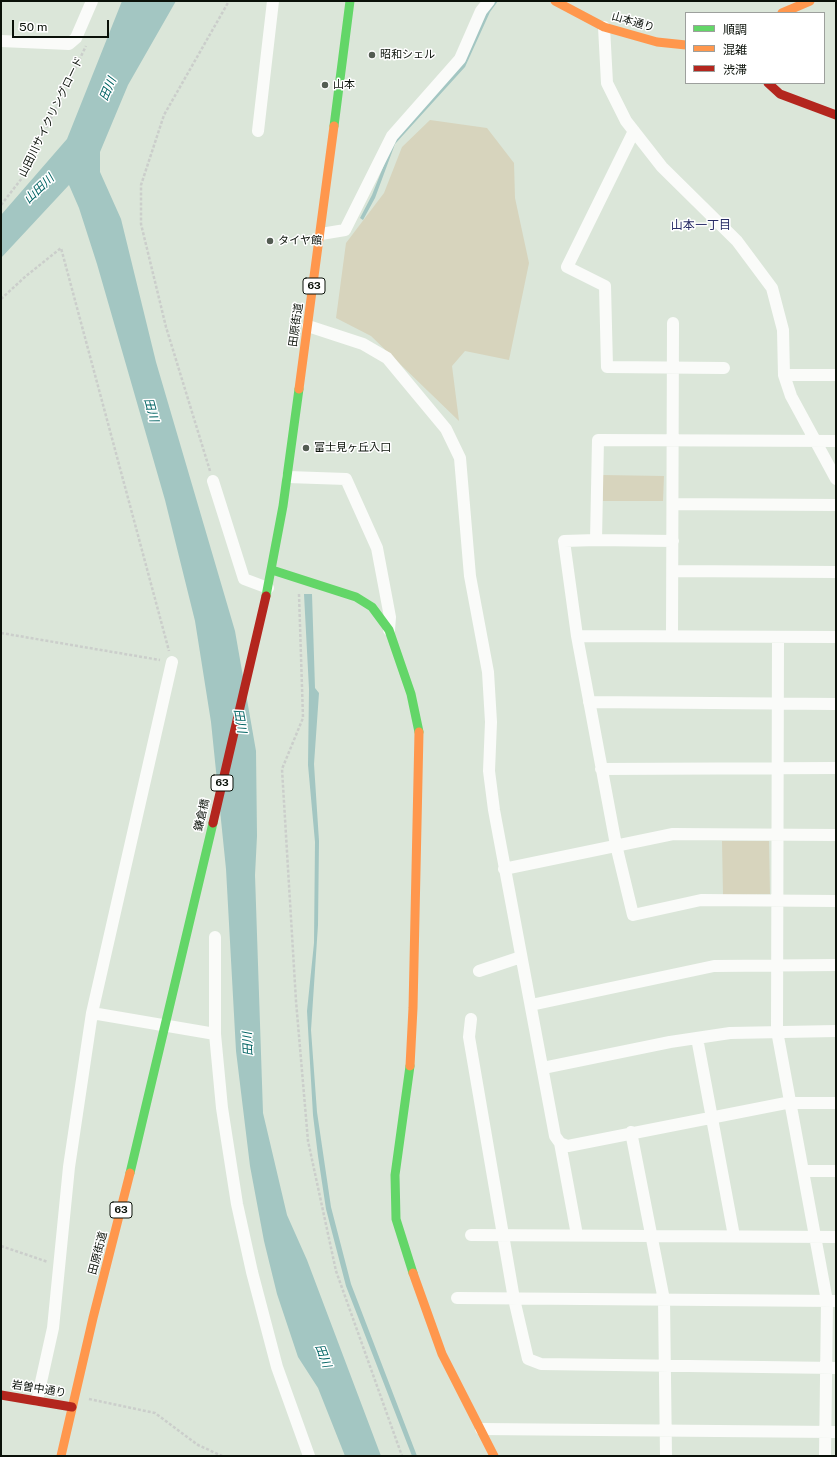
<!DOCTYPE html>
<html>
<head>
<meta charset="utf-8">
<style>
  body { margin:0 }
  #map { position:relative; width:837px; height:1457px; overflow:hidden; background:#dbe6d9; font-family:"Public Sans","Noto Sans JP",sans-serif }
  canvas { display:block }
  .frame { position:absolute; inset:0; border:2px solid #0a1109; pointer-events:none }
  .legend { position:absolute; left:685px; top:12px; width:140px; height:72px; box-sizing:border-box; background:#fff; border:1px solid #9da09d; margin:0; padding:5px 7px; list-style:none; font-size:12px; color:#0a1109 }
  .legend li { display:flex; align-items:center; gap:8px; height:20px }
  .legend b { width:20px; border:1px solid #9da09d }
  .scale { position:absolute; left:12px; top:20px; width:97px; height:18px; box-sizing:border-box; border:2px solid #0a1109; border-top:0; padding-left:5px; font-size:12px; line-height:14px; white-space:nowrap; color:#0a1109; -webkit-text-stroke:3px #fff; paint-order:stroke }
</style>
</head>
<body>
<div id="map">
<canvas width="837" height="1457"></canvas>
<div class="frame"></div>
<ul class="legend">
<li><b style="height:5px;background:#63d668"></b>順調</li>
<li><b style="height:5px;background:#ff974d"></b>混雑</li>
<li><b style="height:5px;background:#b3261e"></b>渋滞</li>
</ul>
<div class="scale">50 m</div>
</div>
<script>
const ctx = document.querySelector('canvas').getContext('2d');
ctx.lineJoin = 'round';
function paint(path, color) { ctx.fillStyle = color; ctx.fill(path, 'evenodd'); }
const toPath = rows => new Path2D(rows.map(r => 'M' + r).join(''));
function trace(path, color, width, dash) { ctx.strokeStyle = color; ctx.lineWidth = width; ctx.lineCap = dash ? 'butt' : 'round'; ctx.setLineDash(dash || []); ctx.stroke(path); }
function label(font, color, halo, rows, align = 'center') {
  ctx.font = font + ' "Public Sans","Noto Sans JP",sans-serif'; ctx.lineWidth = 3; ctx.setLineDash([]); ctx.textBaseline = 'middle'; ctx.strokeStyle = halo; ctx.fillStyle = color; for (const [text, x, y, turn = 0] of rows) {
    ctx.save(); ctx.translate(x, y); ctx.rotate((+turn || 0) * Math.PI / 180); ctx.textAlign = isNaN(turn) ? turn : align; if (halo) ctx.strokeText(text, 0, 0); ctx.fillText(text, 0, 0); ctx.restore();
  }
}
paint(toPath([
  [430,120,487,128,514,163,515,198,529,263,509,360,465,351,452,366,459,421,371,336,336,318,346,243,384,193,402,147],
  [602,475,664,476,663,501,603,501],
  [722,841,769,841,770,894,723,895]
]), '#d7d4bd');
paint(toPath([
  [122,1,176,1,128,85,100,152,100,172,121,219,156,362,235,631,256,751,257,836,255,875,263,1113,287,1215,307,1260,381,1456,345,1456,318,1388,298,1357,277,1294,264,1241,250,1166,236,1051,226,869,211,722,195,621,165,500,97,264,79,208,69,185,1,258,1,215,67,139],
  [493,1,498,1,490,12,465,67,395,144,375,198,363,220,360,218,372,195,393,142,462,63,487,10],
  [304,594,312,594,315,688,319,693,314,764,319,841,318,925,311,1030,317,1112,331,1207,351,1284,417,1456,412,1456,346,1286,326,1209,318,1156,313,1115,307,1011,314,943,315,842,308,765,309,689]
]), '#a3c6c2');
trace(toPath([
  [1,205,22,178,86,46],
  [1,299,26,276,61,248,169,651],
  [210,471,166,327,141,224,141,185,164,115,229,1],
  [299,594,303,718,282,769,296,1001,308,1141,336,1271,402,1456],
  [1,633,160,660],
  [1,1246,48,1262],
  [89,1399,155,1413,198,1445,222,1456]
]), '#cbcecb', 2.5, [3, 2]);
trace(toPath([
  [604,27,607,83,626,121,662,167,737,241,772,288,783,330,784,375,791,396,836,479],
  [1,41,69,44,76,38,92,1],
  [258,131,273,1],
  [634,131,567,267,605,286,607,367,724,368],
  [321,234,345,230,392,136,460,59,481,11,489,1],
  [308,326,363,344,387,358,446,429,460,458,470,576,488,672,491,722,489,771,494,810,555,1136,560,1143,568,1146,786,1103,836,1103],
  [784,375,836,375],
  [836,441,598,440,596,540,564,541,577,636,616,845,633,915,701,900,836,901],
  [288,477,346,479,377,548,390,617,389,630],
  [213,481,244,579,268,588],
  [673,504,836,505],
  [596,540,673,541],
  [673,571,836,572],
  [577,636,836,637],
  [672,636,673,323],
  [778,637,777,1031,827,1301,825,1456],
  [589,702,836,704],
  [601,769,836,768],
  [504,869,673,834,836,835],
  [215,937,215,1034,222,1108,237,1204,252,1272,277,1367,309,1456],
  [479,971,521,957],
  [531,1005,714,966,836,965],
  [92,1013,215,1034],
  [471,1019,469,1037,514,1299,528,1359,541,1364,836,1368],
  [697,1038,734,1236],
  [543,1068,670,1042,730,1033,836,1031],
  [631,1132,664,1300,666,1456],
  [560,1143,577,1235],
  [803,1171,836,1171],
  [471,1235,836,1237],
  [457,1298,836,1301],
  [37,1400,53,1328,69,1167,92,1013,172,662],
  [481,1429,836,1432]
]), '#fafbf9', 12);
trace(toPath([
  [334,126,350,1],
  [272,570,356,597,372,607,389,630,411,694,419,732],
  [266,596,283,506,299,389],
  [410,1066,395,1175,396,1219,413,1273],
  [130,1173,213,823]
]), '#63d668', 9);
trace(toPath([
  [555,1,604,27,657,42,686,45],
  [782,13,810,1],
  [299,389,334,126],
  [410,1066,413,1008,419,732],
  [413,1273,442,1354,494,1456],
  [61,1456,93,1318,130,1173]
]), '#ff974d', 9);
trace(toPath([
  [768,83,780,94,836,115],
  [213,823,266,596],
  [1,1395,72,1407]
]), '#b3261e', 9);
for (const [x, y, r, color] of [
  [372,55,4,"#535c52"],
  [325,85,4,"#535c52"],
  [270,241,4,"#535c52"],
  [306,448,4,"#535c52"]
]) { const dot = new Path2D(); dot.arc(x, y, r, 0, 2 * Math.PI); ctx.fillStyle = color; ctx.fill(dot); trace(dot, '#fff', 1.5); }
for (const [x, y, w] of [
  [314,286,22],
  [222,783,22],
  [121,1210,22]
]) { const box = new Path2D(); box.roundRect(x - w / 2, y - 8, w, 16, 3); ctx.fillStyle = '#fff'; ctx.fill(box); trace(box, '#0a1109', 1); }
label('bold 10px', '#0a1109', null, [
  ["63",314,286],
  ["63",222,783],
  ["63",121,1210]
]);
label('11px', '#0a1109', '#fff', [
  ["山本通り",633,22,16],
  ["山田川サイクリングロード",51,117,-64],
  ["田原街道",296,325,-82],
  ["鎌倉橋",202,815,-77],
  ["田原街道",98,1253,-75],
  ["岩曽中通り",39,1389,9]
]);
label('11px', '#0a1109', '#fff', [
  ["昭和シェル",380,55],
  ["山本",333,85],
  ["タイヤ館",278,241],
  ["富士見ヶ丘入口",314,448]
], 'left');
label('italic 12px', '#006363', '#fff', [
  ["田川",108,89,-67],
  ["山田川",39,189,-44],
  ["田川",151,410,75],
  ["田川",240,721,80],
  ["田川",248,1044,-93],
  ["田川",323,1356,69]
]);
label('12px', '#282c66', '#fff', [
  ["山本一丁目",701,225]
]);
</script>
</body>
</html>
